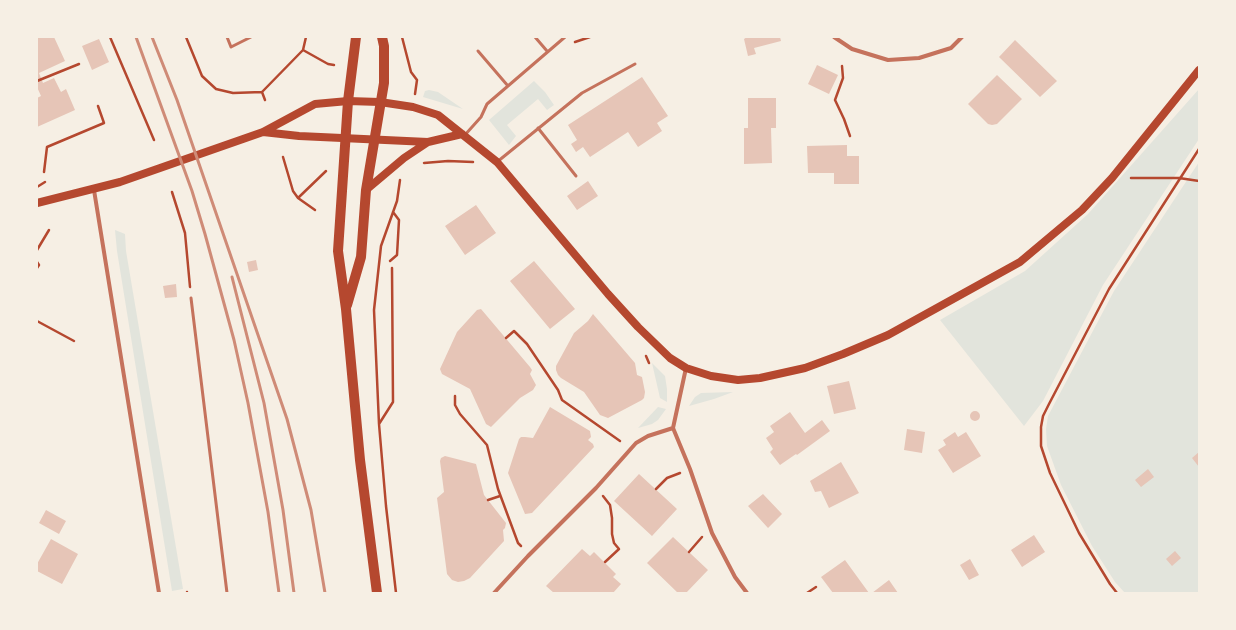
<!DOCTYPE html>
<html>
<head>
<meta charset="utf-8">
<style>
  body { margin:0 }
  #map { position:relative; width:1236px; height:630px; overflow:hidden; background:#f6efe4; font-family:"Varela Round",sans-serif }
  canvas { display:block }
  .frame { position:absolute; inset:0; border:38px solid #f6efe4; pointer-events:none }
</style>
</head>
<body>
<div id="map">
<canvas width="1236" height="630"></canvas>
<div class="frame"></div>
</div>
<script>
const ctx = document.querySelector('canvas').getContext('2d');
ctx.lineJoin = 'round';
function paint(path, color) { ctx.fillStyle = color; ctx.fill(path, 'evenodd'); }
const toPath = rows => new Path2D(rows.map(r => 'M' + r).join(''));
function trace(path, color, width, dash) { ctx.strokeStyle = color; ctx.lineWidth = width; ctx.lineCap = dash ? 'butt' : 'round'; ctx.setLineDash(dash || []); ctx.stroke(path); }
paint(toPath([
  [534,81,545,92,554,105,547,110,538,99,507,125,516,136,509,145,489,120],
  [1199,89,1199,139,1103,285,1043,401,1024,426,940,320,1025,271,1088,214],
  [429,90,438,92,463,109,423,97,425,91],
  [1199,162,1199,593,1125,593,1115,582,1092,546,1061,485,1047,446,1046,429,1048,416,1114,291],
  [115,230,125,234,126,251,183,589,172,591,117,251],
  [652,363,665,376,667,389,667,402,660,398],
  [733,392,714,399,689,406,695,397,701,393],
  [658,407,666,409,658,420,652,424,638,428]
]), '#e2e4dc');
paint(toPath([
  [37,37,54,37,65,61,39,73,43,83,54,78,61,92,66,89,75,110,37,127,37,98,41,96,37,87],
  [747,37,780,37,781,41,754,48,756,54,748,56,744,39],
  [99,39,109,62,92,70,82,46],
  [1015,40,1057,81,1040,97,999,57],
  [817,65,838,75,829,94,808,84],
  [997,75,1022,99,997,124,992,125,988,124,968,104],
  [642,77,668,116,657,123,662,131,638,147,628,132,590,157,583,147,576,152,571,144,577,140,568,125],
  [748,98,776,98,776,128,771,128,772,163,744,164,744,128,748,128],
  [847,145,847,156,859,156,859,184,834,184,834,173,808,173,807,146],
  [588,181,598,196,577,210,567,196],
  [476,205,496,233,465,255,445,226],
  [256,260,258,270,249,272,247,262],
  [534,261,575,309,550,329,510,281],
  [176,284,177,297,165,298,163,286],
  [481,309,530,367,532,370,530,374,536,385,533,390,520,398,491,427,486,424,470,389,442,374,440,369,457,332,477,310],
  [593,314,635,363,637,375,642,377,645,392,644,398,642,400,608,418,600,415,584,392,561,378,558,375,556,370,556,366,574,333,588,321],
  [849,381,856,409,834,414,827,386],
  [550,407,590,431,591,437,588,440,593,444,594,447,532,513,525,514,508,473,519,439,521,437,525,437,533,438],
  '970 416a5 5 0 1 1 10 0a5 5 0 1 1-10 0Z',
  [790,412,805,433,822,420,830,431,797,455,796,454,780,465,770,452,773,449,766,438,774,432,770,426],
  [907,429,925,432,922,453,904,450],
  [955,432,958,437,966,432,981,456,953,473,938,450,946,445,943,440],
  [1199,452,1199,467,1192,458],
  [445,456,476,464,484,495,506,523,505,528,503,530,504,541,470,578,464,581,458,582,452,580,447,574,437,498,444,492,440,461,441,458],
  [841,462,859,493,829,508,821,491,815,492,810,481],
  [1148,469,1154,477,1141,487,1135,480],
  [639,474,677,509,652,536,614,501],
  [763,494,782,514,768,528,748,506],
  [46,510,66,521,59,534,39,523],
  [1034,535,1045,552,1022,567,1011,550],
  [673,537,708,570,686,593,678,593,647,563],
  [51,539,78,554,62,584,37,571,37,564],
  [582,549,590,556,594,552,616,574,613,577,621,584,613,593,554,593,546,586],
  [1175,551,1181,558,1172,566,1166,559],
  [970,559,979,575,969,580,960,565],
  [845,560,869,593,833,593,821,577],
  [889,580,898,593,872,593]
]), '#e6c5b7');
trace(toPath([
  [110,37,154,140],
  [186,37,202,76,216,89,233,93,262,92,303,50,306,37],
  [402,37,411,72,417,80,415,94],
  [575,42,590,37],
  [303,50,328,64,334,65],
  [842,66,843,78,835,100,844,119,850,136],
  [37,81,79,64],
  [262,92,265,100],
  [283,157,293,191,298,198,315,210],
  [424,163,448,161,473,162],
  [44,172,47,147,104,123,98,106],
  [1131,178,1179,178,1199,181],
  [37,187,45,182],
  [172,192,185,233,190,287],
  [298,198,326,171],
  [37,250,49,230],
  [390,261,397,255,399,220,393,212],
  [37,262,39,265,37,268],
  [37,321,74,341],
  [506,338,514,331,527,344,558,390,562,400,620,441],
  [646,356,649,363],
  [455,396,455,405,460,414,487,445,498,489,518,543,521,546],
  [379,424,393,402,392,268],
  [656,489,667,478,680,473],
  [603,496,610,505,612,518,612,534,614,543,619,549,605,562],
  [488,500,500,496],
  [689,552,702,537],
  [187,592,187,593],
  [396,593,386,506,379,424,374,310,381,246,397,201,400,180],
  [807,593,816,587],
  [1117,593,1110,584,1079,533,1050,473,1041,446,1041,427,1043,416,1049,404,1109,289,1199,149]
]), '#b5482f', 2.5);
trace(toPath([
  [227,37,231,47,251,37],
  [535,37,547,51],
  [478,51,508,86],
  [538,128,576,176],
  [464,136,481,117,487,104,565,37],
  [497,162,582,93,635,64],
  [191,298,227,593]
]), '#c5725c', 3);
trace(toPath([
  [834,37,852,49,888,60,919,58,951,48,962,37],
  [94,190,159,593],
  [673,428,690,469,712,533,735,577,747,593],
  [673,428,686,368],
  [494,593,528,556,596,488,636,443,648,436,673,428]
]), '#c5725c', 4);
trace(toPath([
  [263,132,299,136,428,142,462,134],
  [366,190,404,158,428,142],
  [37,203,120,182,263,132,315,104,348,101,380,102,413,107,438,115,497,162,608,294,638,327,670,358,686,368,711,376,738,380,760,378,805,368,843,354,888,335,1020,262,1082,210,1112,178,1199,70]
]), '#b5482f', 8);
trace(toPath([
  [356,37,348,101,338,251,346,309,360,460,377,593],
  [347,305,361,257,366,190,384,83,384,46,382,37]
]), '#b5482f', 10);
trace(toPath([
  [136,37,192,191,205,234,234,340,248,403,268,512,279,593],
  [152,37,177,100,287,419,311,510,325,593],
  [232,277,264,403,283,510,294,593]
]), '#cf8b77', 3);
</script>
</body>
</html>
